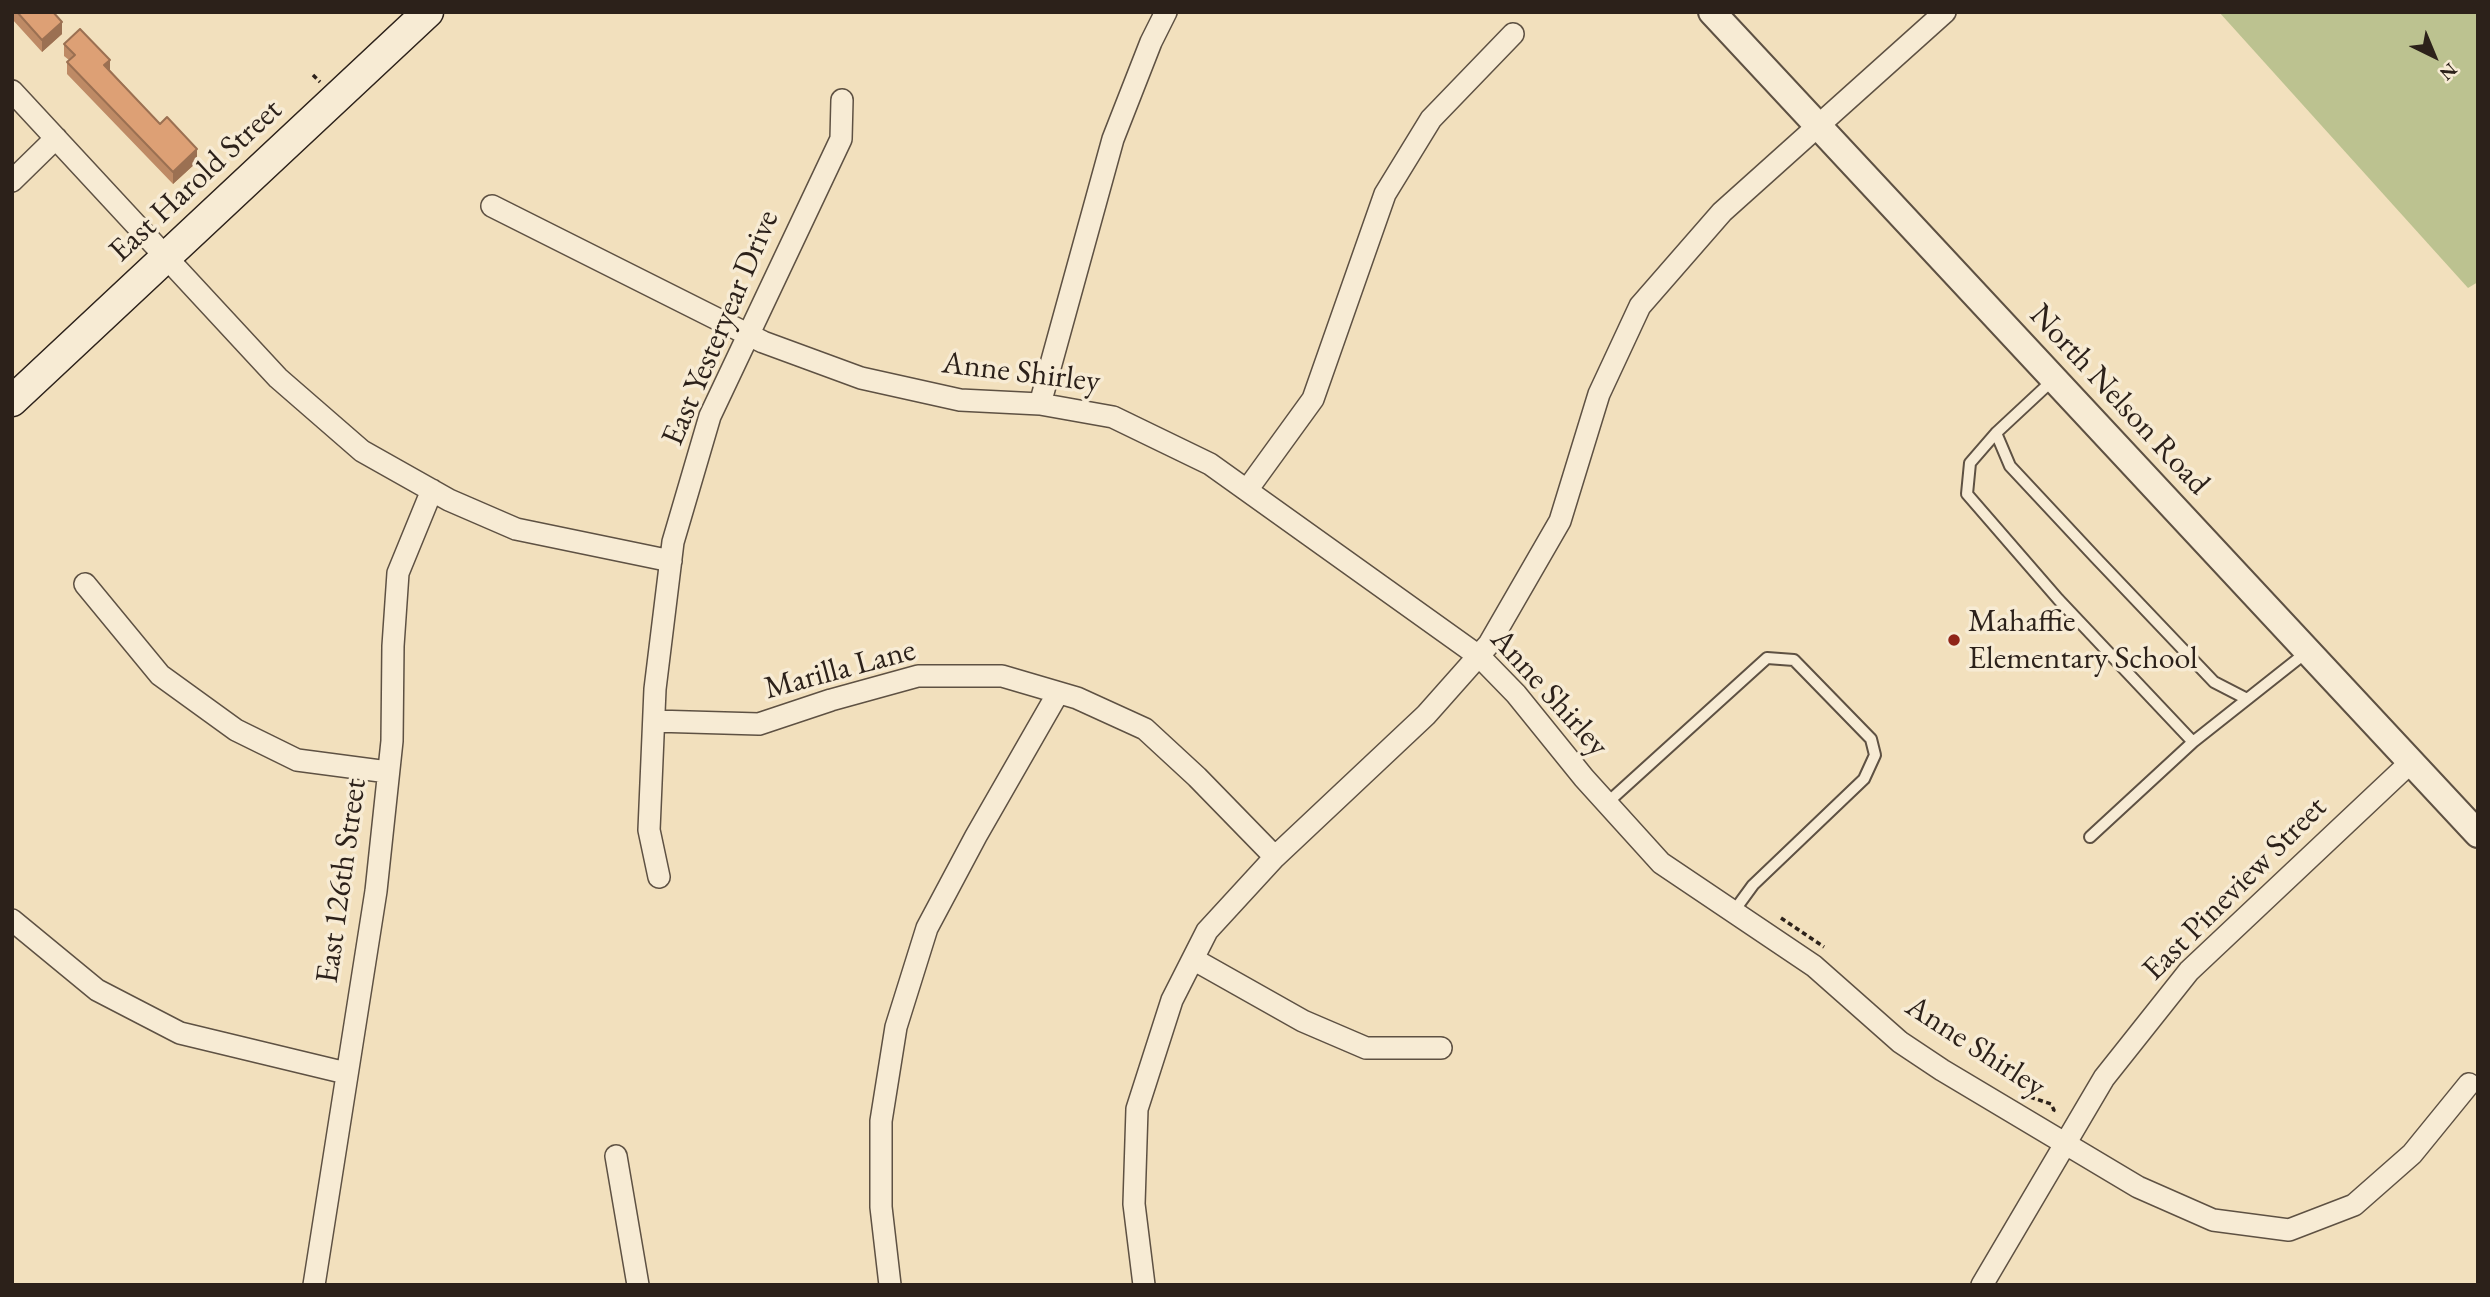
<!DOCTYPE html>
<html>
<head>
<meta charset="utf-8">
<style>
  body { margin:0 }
  #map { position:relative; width:2490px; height:1297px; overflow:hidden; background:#f2e0bd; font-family:"EB Garamond",serif }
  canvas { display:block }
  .frame { position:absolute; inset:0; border:14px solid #2c211a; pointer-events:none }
  .north { position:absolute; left:2399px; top:21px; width:70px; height:70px; -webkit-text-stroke:5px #f7ebd4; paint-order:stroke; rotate:137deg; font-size:19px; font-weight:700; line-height:28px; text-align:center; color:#2c211a }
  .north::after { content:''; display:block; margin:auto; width:24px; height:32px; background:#2c211a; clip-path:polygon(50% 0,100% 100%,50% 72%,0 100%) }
</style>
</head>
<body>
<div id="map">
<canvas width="2490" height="1297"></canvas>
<div class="frame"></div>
<div class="north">N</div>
</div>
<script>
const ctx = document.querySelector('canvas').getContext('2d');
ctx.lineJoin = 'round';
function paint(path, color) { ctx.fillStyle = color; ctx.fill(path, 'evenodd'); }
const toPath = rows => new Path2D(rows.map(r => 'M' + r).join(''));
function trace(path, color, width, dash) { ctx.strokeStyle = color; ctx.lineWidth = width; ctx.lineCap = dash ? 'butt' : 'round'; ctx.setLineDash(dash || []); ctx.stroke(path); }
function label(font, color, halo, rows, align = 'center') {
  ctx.font = font + ' "EB Garamond",serif'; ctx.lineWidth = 7; ctx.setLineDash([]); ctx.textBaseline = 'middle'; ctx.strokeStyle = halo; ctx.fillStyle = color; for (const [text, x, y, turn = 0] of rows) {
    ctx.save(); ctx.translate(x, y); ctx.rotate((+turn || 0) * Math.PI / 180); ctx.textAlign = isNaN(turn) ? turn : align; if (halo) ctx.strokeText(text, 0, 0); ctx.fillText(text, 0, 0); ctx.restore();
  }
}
paint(toPath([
  [2219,12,2478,12,2478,282,2468,288]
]), '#bcc290');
const service = toPath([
  [2054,379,1996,433,1970,463,1967,494,2058,599,2193,742],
  [1996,433,2010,466,2095,557,2214,682,2247,699],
  [1607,803,1767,658,1794,660,1871,739,1875,755,1864,779,1753,885,1734,911],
  [2090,837,2193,742,2308,651]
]);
const minor = toPath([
  [12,91,278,378,362,451,449,500,516,529,671,561],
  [12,181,56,138],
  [492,206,763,342,861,378,960,400,1040,404,1113,417,1210,464,1480,657,1516,694,1584,778,1661,863,1814,966,1900,1042,1942,1070,2138,1187,2213,1220,2289,1230,2354,1205,2412,1154,2469,1084],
  [1040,404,1113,139,1151,42,1166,12],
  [1247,490,1313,399,1385,194,1431,119,1513,34],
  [85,584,160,675,236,730,297,760,388,772],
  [654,721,759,724,831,700,918,676,1002,676,1077,698,1145,729,1197,777,1275,857],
  [659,877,649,830,655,689,673,542,710,416,841,139,842,100],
  [12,920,97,990,180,1033,346,1073],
  [1193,959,1303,1021,1366,1048,1441,1048],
  [616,1156,638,1285],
  [314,1285,376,891,392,741,393,646,398,573,432,490],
  [890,1285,881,1207,881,1121,896,1027,927,928,976,836,1058,693],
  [1144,1285,1134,1204,1137,1109,1172,1000,1207,931,1275,857,1426,715,1489,644,1560,521,1599,394,1640,306,1722,212,1945,12],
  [1982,1285,2104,1078,2189,971,2411,762]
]);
const tertiary = toPath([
  [1712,12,2478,834]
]);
const secondary = toPath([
  [12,401,428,12]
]);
trace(service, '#5e5143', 14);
trace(minor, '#5e5143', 24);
trace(tertiary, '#5e5143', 30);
trace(secondary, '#2c211a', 33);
trace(toPath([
  [313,75,320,82],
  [1781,918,1824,947],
  [2030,1097,2051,1104,2054,1110,2052,1114]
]), '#2c211a', 3.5, [5, 3.5]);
trace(service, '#f7ebd4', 10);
trace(minor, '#f7ebd4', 21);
trace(tertiary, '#f7ebd4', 26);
trace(secondary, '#f7ebd4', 30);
paint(toPath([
  [12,12,53,12,62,34,42,52,12,19],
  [64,44,110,70,160,124,197,162,173,184,67,74,67,62,69,60,64,56]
]), '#be8a65');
paint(toPath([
  [62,22,62,34,42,52,42,40],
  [110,60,110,72,104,65],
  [197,149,197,162,173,184,173,172]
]), '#9b7052');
const building = toPath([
  [17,12,53,12,62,22,42,40,17,12],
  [80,29,110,60,104,65,160,124,167,117,197,149,173,172,67,62,75,55,64,44,80,29]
]);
paint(building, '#dda075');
trace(building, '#9b7052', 2);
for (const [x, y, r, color] of [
  [1954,640,7,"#8f2418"]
]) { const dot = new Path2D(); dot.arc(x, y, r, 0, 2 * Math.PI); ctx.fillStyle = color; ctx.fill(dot); trace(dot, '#f7ebd4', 2.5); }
label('32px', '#2c211a', '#f7ebd4', [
  ["East Harold Street",196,181,-43],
  ["East Yesteryear Drive",721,328,-67],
  ["Anne Shirley",1021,373,7],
  ["North Nelson Road",2119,400,47],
  ["Marilla Lane",840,670,-15],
  ["Anne Shirley",1549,693,48],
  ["East 126th Street",342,881,-82],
  ["East Pineview Street",2235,889,-45],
  ["Anne Shirley",1975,1047,33]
]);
label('32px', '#2c211a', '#f7ebd4', [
  ["Mahaffie",1968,622],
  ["Elementary School",1968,659]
], 'left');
</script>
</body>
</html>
